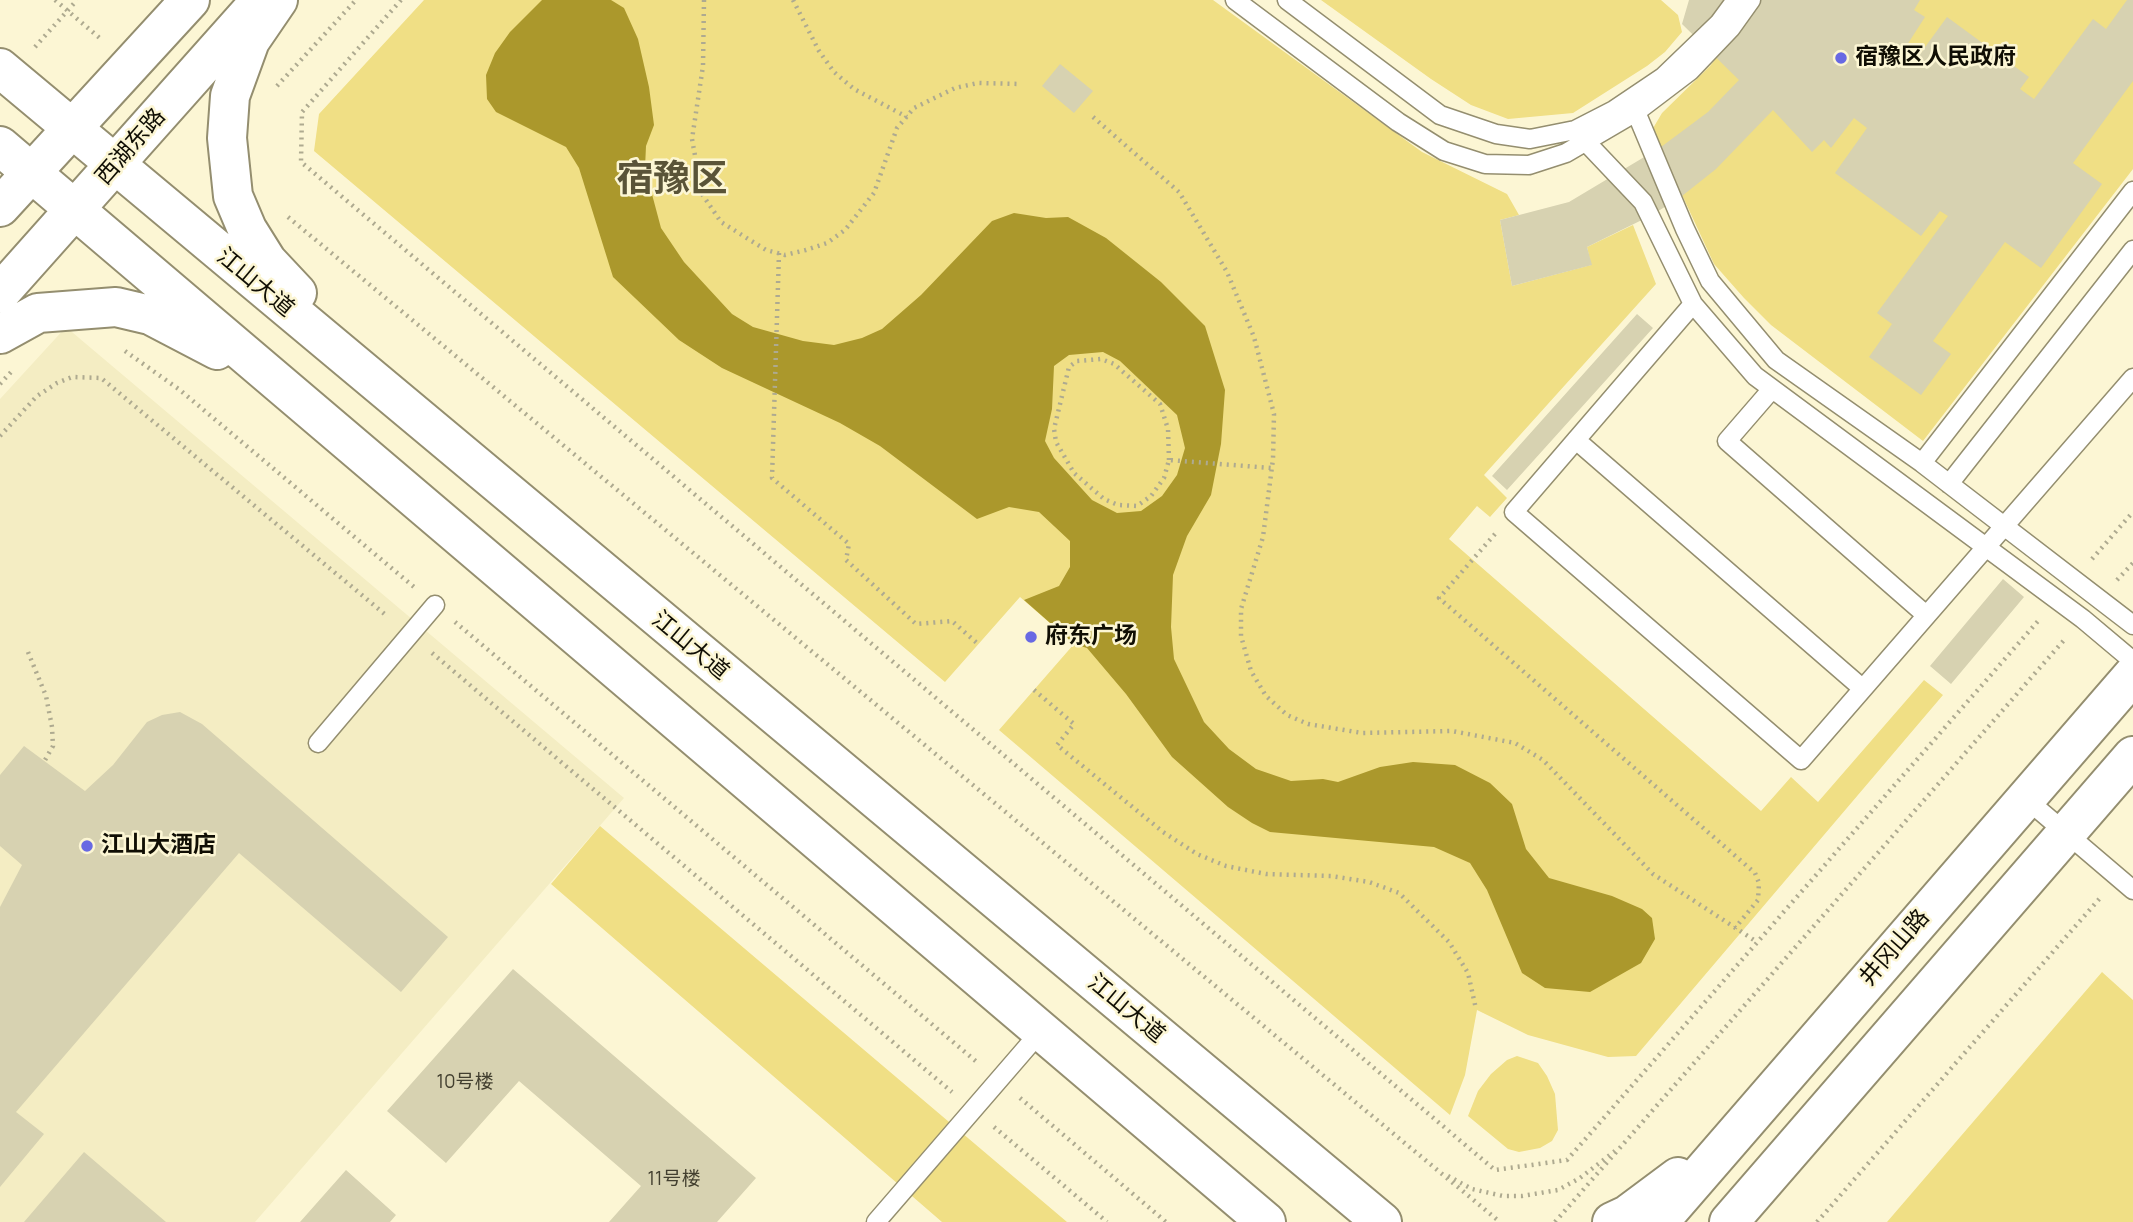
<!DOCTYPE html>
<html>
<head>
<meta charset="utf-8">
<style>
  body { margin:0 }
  canvas { display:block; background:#fcf6d4 }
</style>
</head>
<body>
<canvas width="2133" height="1222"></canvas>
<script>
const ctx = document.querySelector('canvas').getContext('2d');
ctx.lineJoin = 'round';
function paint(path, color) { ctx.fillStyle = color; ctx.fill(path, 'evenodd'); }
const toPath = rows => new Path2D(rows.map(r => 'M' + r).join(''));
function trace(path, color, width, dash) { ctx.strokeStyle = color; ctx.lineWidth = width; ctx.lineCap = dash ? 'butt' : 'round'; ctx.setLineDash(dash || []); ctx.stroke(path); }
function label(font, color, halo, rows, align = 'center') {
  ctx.font = font + ' Manrope,"Noto Sans SC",sans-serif'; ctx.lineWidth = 5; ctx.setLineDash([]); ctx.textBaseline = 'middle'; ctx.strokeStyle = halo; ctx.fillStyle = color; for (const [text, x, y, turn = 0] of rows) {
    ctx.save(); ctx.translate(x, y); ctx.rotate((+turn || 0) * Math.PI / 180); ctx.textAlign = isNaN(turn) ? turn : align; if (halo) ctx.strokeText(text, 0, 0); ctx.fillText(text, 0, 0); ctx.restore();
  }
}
paint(toPath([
  [66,327,624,798,255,1222,0,1222,0,399]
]), '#f4edc3');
paint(toPath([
  [424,0,1213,0,1422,152,1507,194,1519,215,1500,220,1512,286,1591,265,1587,247,1633,225,1656,284,1484,475,1507,498,1490,517,1477,506,1449,539,1761,811,1791,777,1818,802,1924,680,1943,695,1636,1056,1608,1057,1528,1035,1477,1010,1465,1075,1450,1115,999,730,1074,644,1020,597,945,682,314,151,319,114],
  [1321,0,1661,0,1678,15,1682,32,1665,52,1647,66,1573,113,1508,119,1471,105,1431,79],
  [1760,0,2133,0,2133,169,1923,441,1771,325,1744,298,1714,264,1652,130,1662,113,1710,66],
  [600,826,1067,1222,942,1222,551,884],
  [2102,972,2133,1000,2133,1222,1887,1222],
  [1517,1056,1538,1063,1547,1076,1555,1094,1558,1130,1552,1141,1540,1148,1519,1152,1508,1149,1468,1116,1478,1091,1491,1074,1507,1060]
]), '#f0df85');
paint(toPath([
  [542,0,611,0,624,8,638,39,649,87,654,125,646,146,645,168,661,228,684,262,732,314,753,327,803,341,834,345,862,338,882,329,921,295,992,221,1014,213,1046,218,1068,217,1106,238,1161,282,1205,326,1225,390,1221,444,1211,495,1187,536,1173,575,1171,627,1174,659,1204,722,1229,749,1256,769,1291,781,1323,779,1338,782,1380,767,1413,762,1455,765,1490,783,1512,804,1526,849,1549,878,1612,896,1642,909,1652,918,1655,939,1641,963,1590,992,1545,988,1522,973,1487,890,1470,863,1434,847,1270,832,1252,823,1228,807,1172,757,1126,694,1087,648,1074,644,1024,600,1059,586,1070,567,1070,541,1039,512,1009,507,977,519,880,446,840,423,722,368,679,340,613,277,579,168,566,147,496,112,487,99,486,75,495,53,510,32],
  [1103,352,1120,361,1177,415,1185,448,1177,475,1162,496,1141,511,1117,513,1092,500,1054,458,1045,441,1052,409,1054,366,1069,355]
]), '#ab982c');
paint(toPath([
  [1689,0,1920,0,1914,10,1925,17,1907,45,1920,54,1947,17,2029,77,2020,89,2034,99,2093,19,2106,29,2127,0,2133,0,2133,81,2073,163,2102,184,2041,268,2005,242,1933,341,1951,354,1921,395,1869,357,1892,324,1877,313,1948,216,1940,211,1921,236,1835,173,1867,128,1854,118,1831,148,1824,140,1812,152,1773,110,1716,169,1682,196,1652,215,1587,247,1592,265,1512,286,1500,220,1569,202,1661,147,1708,112,1739,80,1682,24],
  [1060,64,1093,91,1074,113,1042,86],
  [1637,314,1653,328,1507,490,1492,476],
  [2003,579,2024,597,1951,684,1930,666],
  [180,712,202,724,448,937,401,992,239,853,16,1112,44,1134,0,1187,0,907,22,865,0,846,0,775,24,746,85,791,113,765,147,722,162,715],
  [513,969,756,1178,717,1222,609,1222,641,1186,519,1081,446,1163,387,1111],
  [84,1152,166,1222,24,1222],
  [346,1170,396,1215,390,1222,300,1222]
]), '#d7d2b1');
const lane = toPath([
  [1235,0,1398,122,1444,151,1485,164,1529,165,1566,153,1636,112,1690,71,1731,28,1751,0],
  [1287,0,1440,115,1496,134,1530,139,1575,130,1614,110,1663,77,1719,23,1736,0],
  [1636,112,1685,229,1710,281,1776,360,1922,463,2133,625],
  [1586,142,1643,202,1693,304,1755,376,2083,619,2133,661],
  [1693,304,1514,512,1801,760,2133,378],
  [1772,389,1727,441,1926,615],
  [1576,440,1862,688],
  [1922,463,2133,191],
  [1949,484,2133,250],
  [318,743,435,605],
  [2025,798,2133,890],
  [876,1222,1041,1031]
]);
const secondary = toPath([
  [278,0,250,41,230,96,227,138,233,196,247,229,267,261,297,293],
  [0,68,1382,1222],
  [0,146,1266,1222],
  [0,207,190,0],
  [0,293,253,9],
  [0,334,38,313,116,307,150,315,217,350],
  [1612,1222,1627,1215,1678,1177],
  [1659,1222,2133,675],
  [1729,1222,2133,756]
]);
trace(lane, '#948e6f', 21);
trace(secondary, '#948e6f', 42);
trace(toPath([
  [55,0,102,40],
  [401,0,302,112,301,162,1495,1170,1567,1160,2038,621],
  [704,0,703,66,692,139,702,194,721,222,766,250,785,255,806,250,827,243,845,230,874,193,897,128,914,108,955,88,978,83,1020,84],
  [793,0,819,51,834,72,854,89,907,117],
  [35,47,77,0],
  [277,86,356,0],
  [1093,117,1179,192,1227,272,1254,337,1274,414,1273,459,1263,537,1241,609,1241,636,1251,671,1266,696,1287,715,1308,724,1362,733,1452,731,1515,743,1543,760,1653,874,1757,942],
  [288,217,1500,1222],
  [779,253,772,478,849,544,846,560,916,624,952,621,978,644],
  [125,351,180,390,414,587],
  [0,384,11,372],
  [0,436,37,396,57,383,72,377,101,378,387,616],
  [1169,460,1168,429,1160,404,1114,364,1101,359,1077,361,1069,367,1054,429,1056,442,1074,473,1104,499,1118,505,1137,506,1151,496,1164,478,1169,460,1271,468],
  [1495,534,1439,598,1755,873,1759,883,1758,900,1735,928],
  [2092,559,2133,512],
  [2117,580,2133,563],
  [455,622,978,1063],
  [28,652,46,696,52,727,53,746,45,760],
  [432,653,952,1092],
  [1034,690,1074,724,1057,745,1163,832,1197,854,1226,866,1266,874,1331,876,1369,882,1399,893,1449,942,1468,973,1476,1009],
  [1020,1098,1166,1222],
  [994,1127,1107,1222],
  [1448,1176,1472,1189,1503,1196,1522,1196,1558,1190,1580,1178,1615,1151],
  [1555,1222,2065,639],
  [1817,1222,2100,898]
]), '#aeaa90', 4.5, [2, 5]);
trace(lane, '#fff', 18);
trace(secondary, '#fff', 38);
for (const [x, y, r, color] of [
  [1841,58,7,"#6869e3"],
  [1031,637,7,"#6869e3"],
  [87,846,7,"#6869e3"]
]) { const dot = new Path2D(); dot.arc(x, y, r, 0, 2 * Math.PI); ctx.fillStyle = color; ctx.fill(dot); trace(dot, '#fcf6d4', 2.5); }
label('19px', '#423f2f', null, [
  ["10号楼",465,1083],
  ["11号楼",674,1180]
]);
label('bold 23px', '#100e04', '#fcf6d4', [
  ["宿豫区人民政府",1855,58],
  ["府东广场",1045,637],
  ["江山大酒店",101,846]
], 'left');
label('23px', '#100e04', '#fcf6d4', [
  ["西湖东路",131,147,-49],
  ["江山大道",255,283,40],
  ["江山大道",690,646,40],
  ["井冈山路",1895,948,-49],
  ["江山大道",1126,1009,40]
]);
label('bold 37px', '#5a5438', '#fcf6d4', [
  ["宿豫区",672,181]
]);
</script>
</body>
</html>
